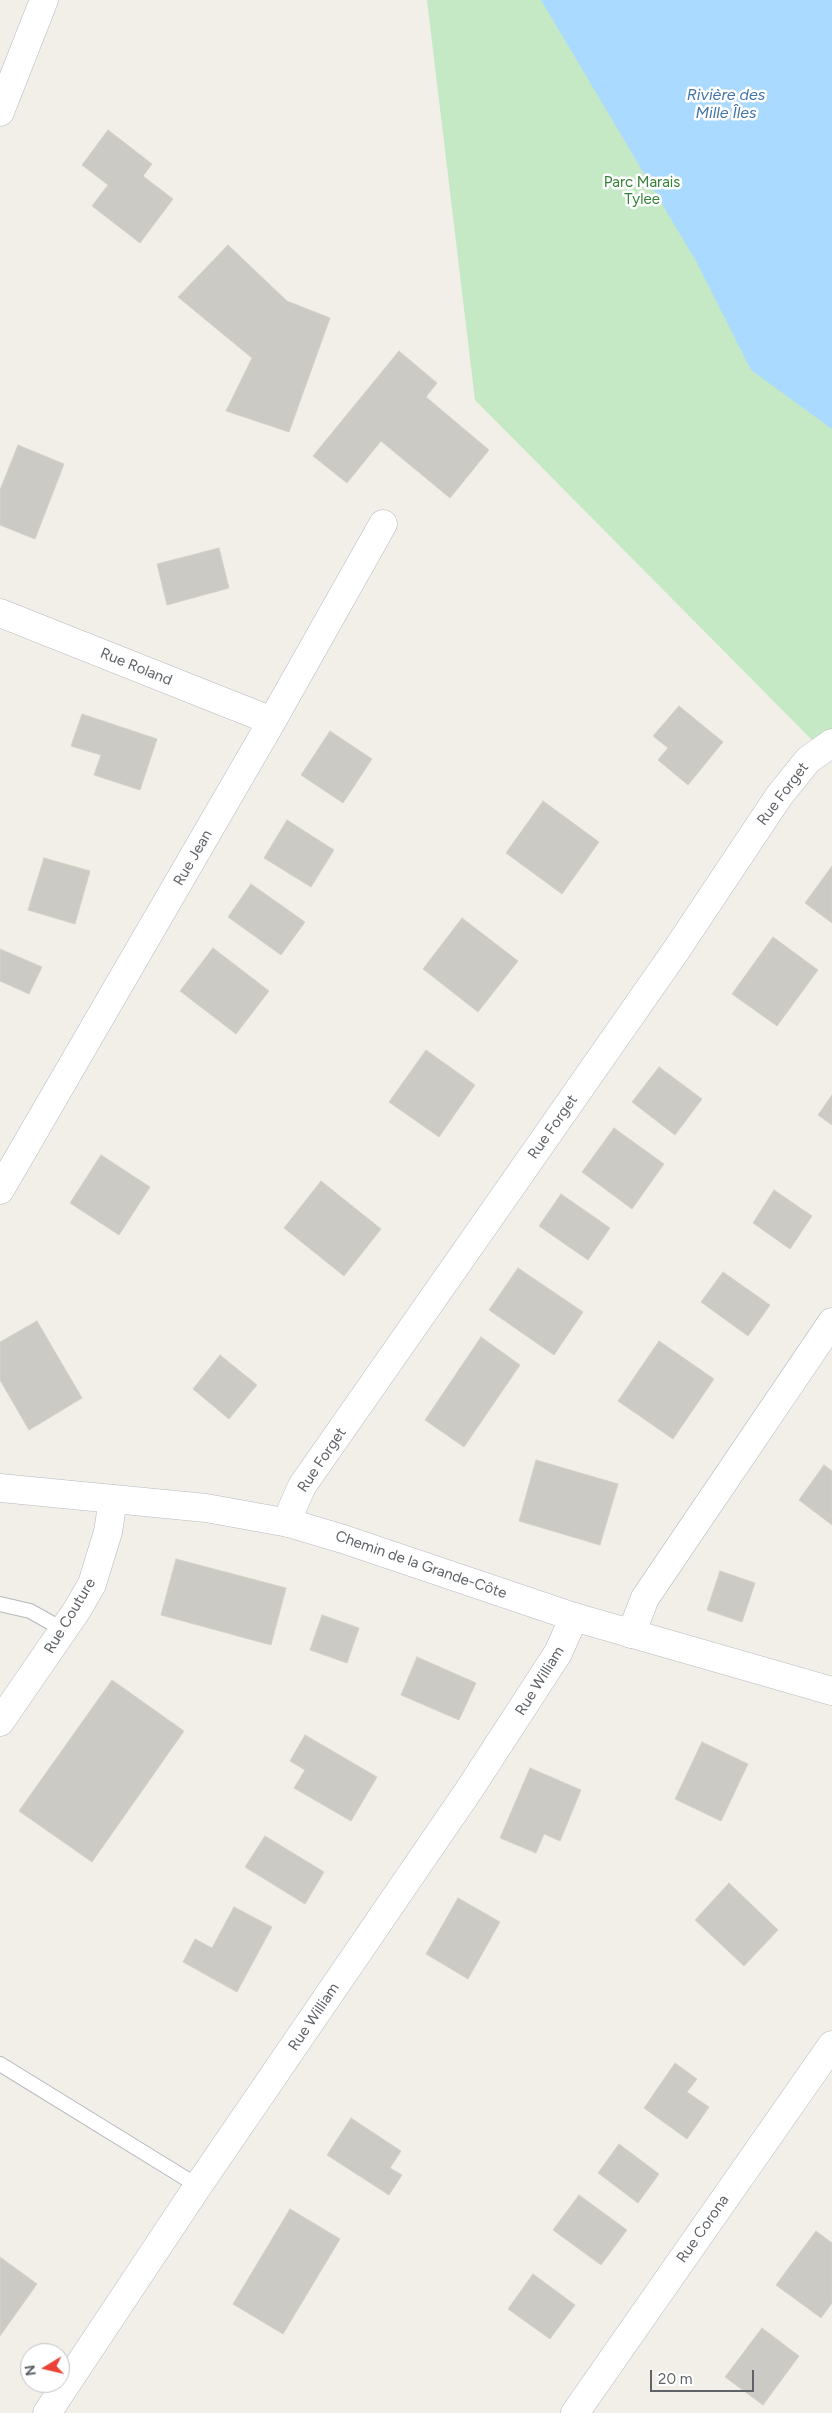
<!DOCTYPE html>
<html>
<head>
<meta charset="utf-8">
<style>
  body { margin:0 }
  #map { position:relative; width:832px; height:2413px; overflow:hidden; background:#f1efe8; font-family:Figtree,sans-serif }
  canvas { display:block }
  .north { position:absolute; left:20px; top:2343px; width:50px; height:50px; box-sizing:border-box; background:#fff; border:1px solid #bfc1c3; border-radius:50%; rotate:261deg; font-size:14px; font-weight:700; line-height:20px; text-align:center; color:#5f6368 }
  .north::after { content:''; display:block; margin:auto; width:18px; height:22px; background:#ea4335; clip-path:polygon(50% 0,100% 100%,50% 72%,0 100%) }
  .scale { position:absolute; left:650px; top:2370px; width:104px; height:22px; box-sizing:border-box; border:2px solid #5f6368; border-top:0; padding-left:6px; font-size:15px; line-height:18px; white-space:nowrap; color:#5f6368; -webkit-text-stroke:4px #fff; paint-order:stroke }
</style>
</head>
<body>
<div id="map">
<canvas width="832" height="2413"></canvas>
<div class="north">N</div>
<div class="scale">20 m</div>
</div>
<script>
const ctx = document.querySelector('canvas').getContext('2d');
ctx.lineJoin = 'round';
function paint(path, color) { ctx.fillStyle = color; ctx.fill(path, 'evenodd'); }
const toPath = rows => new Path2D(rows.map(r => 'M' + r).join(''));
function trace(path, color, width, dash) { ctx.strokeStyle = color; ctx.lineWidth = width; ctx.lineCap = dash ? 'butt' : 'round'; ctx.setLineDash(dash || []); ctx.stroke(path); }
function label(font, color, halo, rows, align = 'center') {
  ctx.font = font + ' Figtree,sans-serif'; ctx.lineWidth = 5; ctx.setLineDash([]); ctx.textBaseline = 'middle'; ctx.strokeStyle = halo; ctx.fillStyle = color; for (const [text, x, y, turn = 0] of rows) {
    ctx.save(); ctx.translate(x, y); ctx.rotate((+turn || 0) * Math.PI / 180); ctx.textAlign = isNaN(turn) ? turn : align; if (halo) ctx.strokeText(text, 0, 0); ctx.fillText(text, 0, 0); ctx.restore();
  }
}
paint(toPath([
  [427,0,832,0,832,758,819,747,475,400]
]), '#c5e8c5');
paint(toPath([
  [541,0,832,0,832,429,751,370,696,261]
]), '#aadaff');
const building = toPath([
  [108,130,152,164,143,176,173,199,140,243,92,206,108,185,82,165,108,130],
  [228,245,287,301,330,318,289,432,226,411,252,358,178,297,228,245],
  [399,351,437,383,426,397,489,450,450,498,381,441,347,483,313,456,399,351],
  [18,445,64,464,35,539,0,525,0,490,18,445],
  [219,548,229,588,167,605,157,564,219,548],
  [679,706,723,742,688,785,658,760,668,748,653,736,679,706],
  [82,714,157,739,140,790,94,775,101,755,71,746,82,714],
  [330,731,372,759,343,803,301,775,330,731],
  [543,801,599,842,562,894,506,853,543,801],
  [287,820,334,850,311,887,264,858,287,820],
  [44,858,90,871,75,924,28,910,44,858],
  [832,866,832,923,805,903,832,866],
  [251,884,305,922,281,955,228,917,251,884],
  [462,918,518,961,478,1012,423,969,462,918],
  [773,937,818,970,777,1026,732,994,773,937],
  [213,948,269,991,236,1034,180,991,213,948],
  [0,949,42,967,29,994,0,981,0,949],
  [426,1050,475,1085,439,1137,389,1102,426,1050],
  [659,1067,702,1099,675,1135,632,1102,659,1067],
  [832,1095,832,1125,818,1115,832,1095],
  [614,1128,664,1164,632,1209,582,1172,614,1128],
  [101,1155,150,1187,119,1235,70,1203,101,1155],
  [321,1181,381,1229,344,1276,284,1228,321,1181],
  [774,1190,812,1216,790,1249,753,1223,774,1190],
  [561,1194,610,1228,588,1260,539,1226,561,1194],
  [518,1268,583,1312,554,1355,489,1310,518,1268],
  [723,1272,770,1305,748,1336,701,1302,723,1272],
  [37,1321,82,1398,29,1430,0,1380,0,1342,37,1321],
  [481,1337,520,1365,464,1447,425,1420,481,1337],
  [659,1341,714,1379,673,1439,618,1401,659,1341],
  [220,1355,257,1385,229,1419,193,1389,220,1355],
  [536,1460,618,1484,600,1545,519,1521,536,1460],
  [824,1465,832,1471,832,1525,799,1500,824,1465],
  [176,1559,286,1588,271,1645,161,1615,176,1559],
  [720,1571,755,1583,742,1622,707,1610,720,1571],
  [322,1615,359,1628,347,1663,310,1650,322,1615],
  [417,1657,476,1683,459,1720,401,1695,417,1657],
  [112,1680,184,1731,92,1862,19,1811,112,1680],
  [305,1735,377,1777,351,1821,294,1788,305,1770,290,1761,305,1735],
  [702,1742,748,1764,721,1821,675,1799,702,1742],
  [530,1768,581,1790,560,1841,544,1834,536,1853,500,1838,530,1768],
  [265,1836,324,1872,305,1904,245,1867,265,1836],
  [729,1883,778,1930,744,1966,695,1920,729,1883],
  [458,1898,500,1922,468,1979,426,1954,458,1898],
  [234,1907,272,1927,237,1992,183,1962,195,1939,212,1948,234,1907],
  [675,2063,697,2079,687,2092,709,2107,687,2139,644,2108,675,2063],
  [351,2118,401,2151,390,2168,402,2175,389,2195,327,2155,351,2118],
  [619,2144,659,2174,638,2203,598,2173,619,2144],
  [579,2195,627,2230,601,2265,553,2230,579,2195],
  [290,2209,340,2239,283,2334,233,2304,290,2209],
  [816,2231,832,2243,832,2303,821,2318,776,2285,816,2231],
  [0,2257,37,2284,0,2336,0,2257],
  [533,2274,575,2305,550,2339,508,2309,533,2274],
  [762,2328,799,2356,763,2405,725,2377,762,2328]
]);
paint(building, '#cccac5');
trace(building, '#d6d1c6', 1);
const lane = toPath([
  [0,1604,30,1611,64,1630],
  [0,2064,198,2186]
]);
const street = toPath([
  [0,112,44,0],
  [0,613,272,721],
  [0,1190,272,721,383,524],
  [289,1523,291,1511,302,1486,675,952,779,796,808,760,832,743],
  [631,1634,645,1598,832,1322],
  [0,1722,77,1610,92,1584,108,1532,113,1499],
  [47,2413,198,2186,469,1790,558,1653,574,1617],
  [575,2413,832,2045]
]);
const secondary = toPath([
  [0,1488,206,1508,289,1523,343,1539,574,1617,832,1691]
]);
trace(lane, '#b5b8bc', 16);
trace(street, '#b5b8bc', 29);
trace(secondary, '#b6babf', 29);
trace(lane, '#fff', 14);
trace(street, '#fff', 28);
trace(secondary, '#fff', 28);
label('15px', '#348238', '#fff', [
  ["Parc Marais",642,183],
  ["Tylee",642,200]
]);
label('15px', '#5f6368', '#fff', [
  ["Rue Roland",136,667,22],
  ["Rue Forget",783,794,-53],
  ["Rue Jean",193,858,-60],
  ["Rue Forget",553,1127,-55],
  ["Rue Forget",322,1460,-56],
  ["Chemin de la Grande-Côte",421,1565,19],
  ["Rue Couture",70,1616,-59],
  ["Rue William",540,1681,-58],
  ["Rue William",314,2017,-56],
  ["Rue Corona",703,2229,-55]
]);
label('italic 16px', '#4174aa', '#fff', [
  ["Rivière des",726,95],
  ["Mille Îles",726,113]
]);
</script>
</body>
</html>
